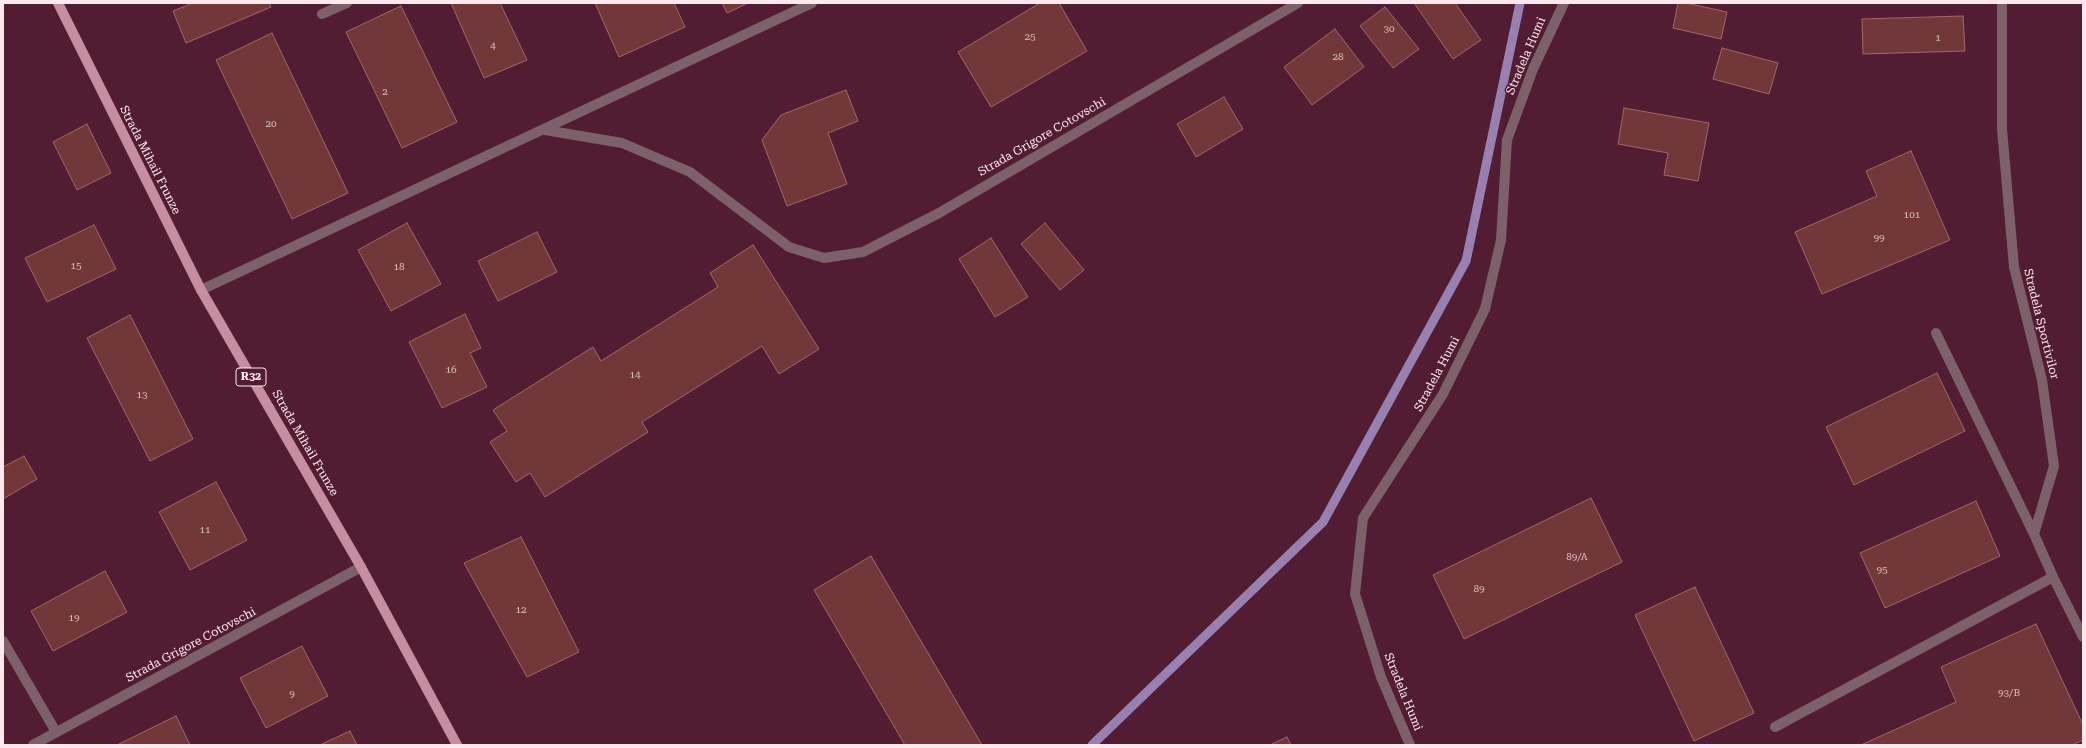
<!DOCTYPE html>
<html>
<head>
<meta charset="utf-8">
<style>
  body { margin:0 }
  #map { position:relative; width:2086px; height:748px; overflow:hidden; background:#521d32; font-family:"Roboto Serif",serif }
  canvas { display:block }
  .frame { position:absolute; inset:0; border:4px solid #ffe9ef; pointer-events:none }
</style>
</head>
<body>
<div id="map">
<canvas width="2086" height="748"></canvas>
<div class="frame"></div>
</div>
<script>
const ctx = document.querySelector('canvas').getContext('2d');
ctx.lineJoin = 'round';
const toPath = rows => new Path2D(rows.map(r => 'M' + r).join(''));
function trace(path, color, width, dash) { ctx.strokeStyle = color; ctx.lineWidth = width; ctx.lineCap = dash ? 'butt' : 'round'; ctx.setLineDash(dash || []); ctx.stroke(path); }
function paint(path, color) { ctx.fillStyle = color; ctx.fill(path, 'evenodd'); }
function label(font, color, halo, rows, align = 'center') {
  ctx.font = font + ' "Roboto Serif",serif'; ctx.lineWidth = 3; ctx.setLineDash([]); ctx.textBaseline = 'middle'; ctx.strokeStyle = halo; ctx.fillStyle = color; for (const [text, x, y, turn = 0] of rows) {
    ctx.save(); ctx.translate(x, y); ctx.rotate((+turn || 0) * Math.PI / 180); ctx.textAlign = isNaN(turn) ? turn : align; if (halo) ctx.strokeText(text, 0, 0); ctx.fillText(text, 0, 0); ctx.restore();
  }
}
trace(toPath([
  [1092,745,1323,522,1466,261,1520,3]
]), '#9881b1', 9);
const building = toPath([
  [193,3,269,3,271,7,186,43,173,11,193,3],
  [451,3,500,3,527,60,484,78,451,3],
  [595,3,674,3,685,27,619,57,595,3],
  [722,3,748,3,727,13,722,3],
  [1040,3,1059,3,1087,51,991,107,958,52,1040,3],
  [1414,3,1455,3,1481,40,1453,59,1414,3],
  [1678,3,1686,3,1727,12,1721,39,1673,28,1678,3],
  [401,6,457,122,402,148,346,32,401,6],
  [1385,7,1419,49,1393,68,1360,26,1385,7],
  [1963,16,1965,51,1863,54,1862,19,1963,16],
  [1335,29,1364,67,1312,105,1284,67,1335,29],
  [272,33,348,193,292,219,216,60,272,33],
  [1722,48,1778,63,1769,94,1713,79,1722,48],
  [846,90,858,121,828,133,847,184,787,206,762,140,781,115,846,90],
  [1224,97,1243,129,1196,157,1177,124,1224,97],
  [1624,108,1709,123,1698,181,1664,175,1668,153,1618,144,1624,108],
  [87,124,111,173,77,190,53,142,87,124],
  [1911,151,1950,240,1822,294,1795,232,1877,196,1866,171,1911,151],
  [407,223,441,284,391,311,358,250,407,223],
  [1045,223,1084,270,1060,290,1021,244,1045,223],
  [94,225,116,269,47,302,25,258,94,225],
  [537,232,557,272,498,301,478,261,537,232],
  [991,238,1028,297,995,317,959,259,991,238],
  [753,245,819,349,779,374,762,346,642,422,648,432,545,497,530,473,516,482,490,442,507,431,493,410,593,347,601,361,718,287,710,273,753,245],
  [465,314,481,348,470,353,487,387,442,408,409,342,465,314],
  [130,315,193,439,150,461,87,338,130,315],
  [1937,373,1965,431,1854,485,1826,427,1937,373],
  [24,456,37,479,3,499,3,467,24,456],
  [216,482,247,540,190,570,159,512,216,482],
  [1591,498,1622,562,1464,639,1433,575,1591,498],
  [1976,501,2000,556,1885,608,1860,553,1976,501],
  [521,537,579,652,527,677,464,563,521,537],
  [871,556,982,745,905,745,814,590,871,556],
  [105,571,127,612,53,651,31,611,105,571],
  [1695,587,1754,713,1694,741,1635,615,1695,587],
  [2036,624,2083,725,2083,740,2072,745,1861,745,1956,702,1941,667,2036,624],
  [302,646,328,696,266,728,240,678,302,646],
  [176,716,190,745,117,745,176,716],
  [350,731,357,745,320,745,350,731],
  [1287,737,1291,745,1270,745,1287,737]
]);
paint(building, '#723739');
trace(building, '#a86768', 1);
trace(toPath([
  [545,130,622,143,690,172,789,247],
  [201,290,812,3],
  [1775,727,2053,577]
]), '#7d616a', 10);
trace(toPath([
  [2002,3,2002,129,2014,267,2042,380,2054,466,2034,534,2053,577,2083,637],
  [322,14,347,3],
  [789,247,824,258,863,252,939,213,1298,3],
  [1936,333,2034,534],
  [3,641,56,732],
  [33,745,361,567],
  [1410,745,1381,677,1355,594,1363,518,1443,394,1485,309,1501,240,1507,140,1533,69,1564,3]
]), '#7d616a', 10);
trace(toPath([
  [58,3,201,290,361,567,457,745]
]), '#c68ea0', 10);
label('10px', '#dcbcc2', null, [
  ["30",1389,29],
  ["25",1030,37],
  ["1",1938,38],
  ["4",493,46],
  ["28",1338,57],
  ["2",385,92],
  ["20",271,124],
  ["101",1912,215],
  ["99",1879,238],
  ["15",76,266],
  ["18",399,267],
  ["16",451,370],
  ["14",635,375],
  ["13",142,395],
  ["11",205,530],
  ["89/A",1577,557],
  ["95",1882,570],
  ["89",1479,589],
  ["12",521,610],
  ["19",74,618],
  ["93/B",2009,693],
  ["9",292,694]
]);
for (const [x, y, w] of [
  [251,377,30]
]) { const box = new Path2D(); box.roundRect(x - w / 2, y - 9, w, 18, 3); ctx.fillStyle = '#521d32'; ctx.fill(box); trace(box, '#ffe9ef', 1); }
label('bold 11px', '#ffe9ef', null, [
  ["R32",251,377]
]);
label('12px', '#ffe9ef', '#521d32', [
  ["Stradela Humi",1526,56,-67],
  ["Strada Grigore Cotovschi",1042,137,-30],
  ["Strada Mihail Frunze",150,160,63],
  ["Stradela Sportivilor",2041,324,76],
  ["Stradela Humi",1437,374,-62],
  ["Strada Mihail Frunze",305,443,60],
  ["Strada Grigore Cotovschi",191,645,-28],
  ["Stradela Humi",1403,692,68]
]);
</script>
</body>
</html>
